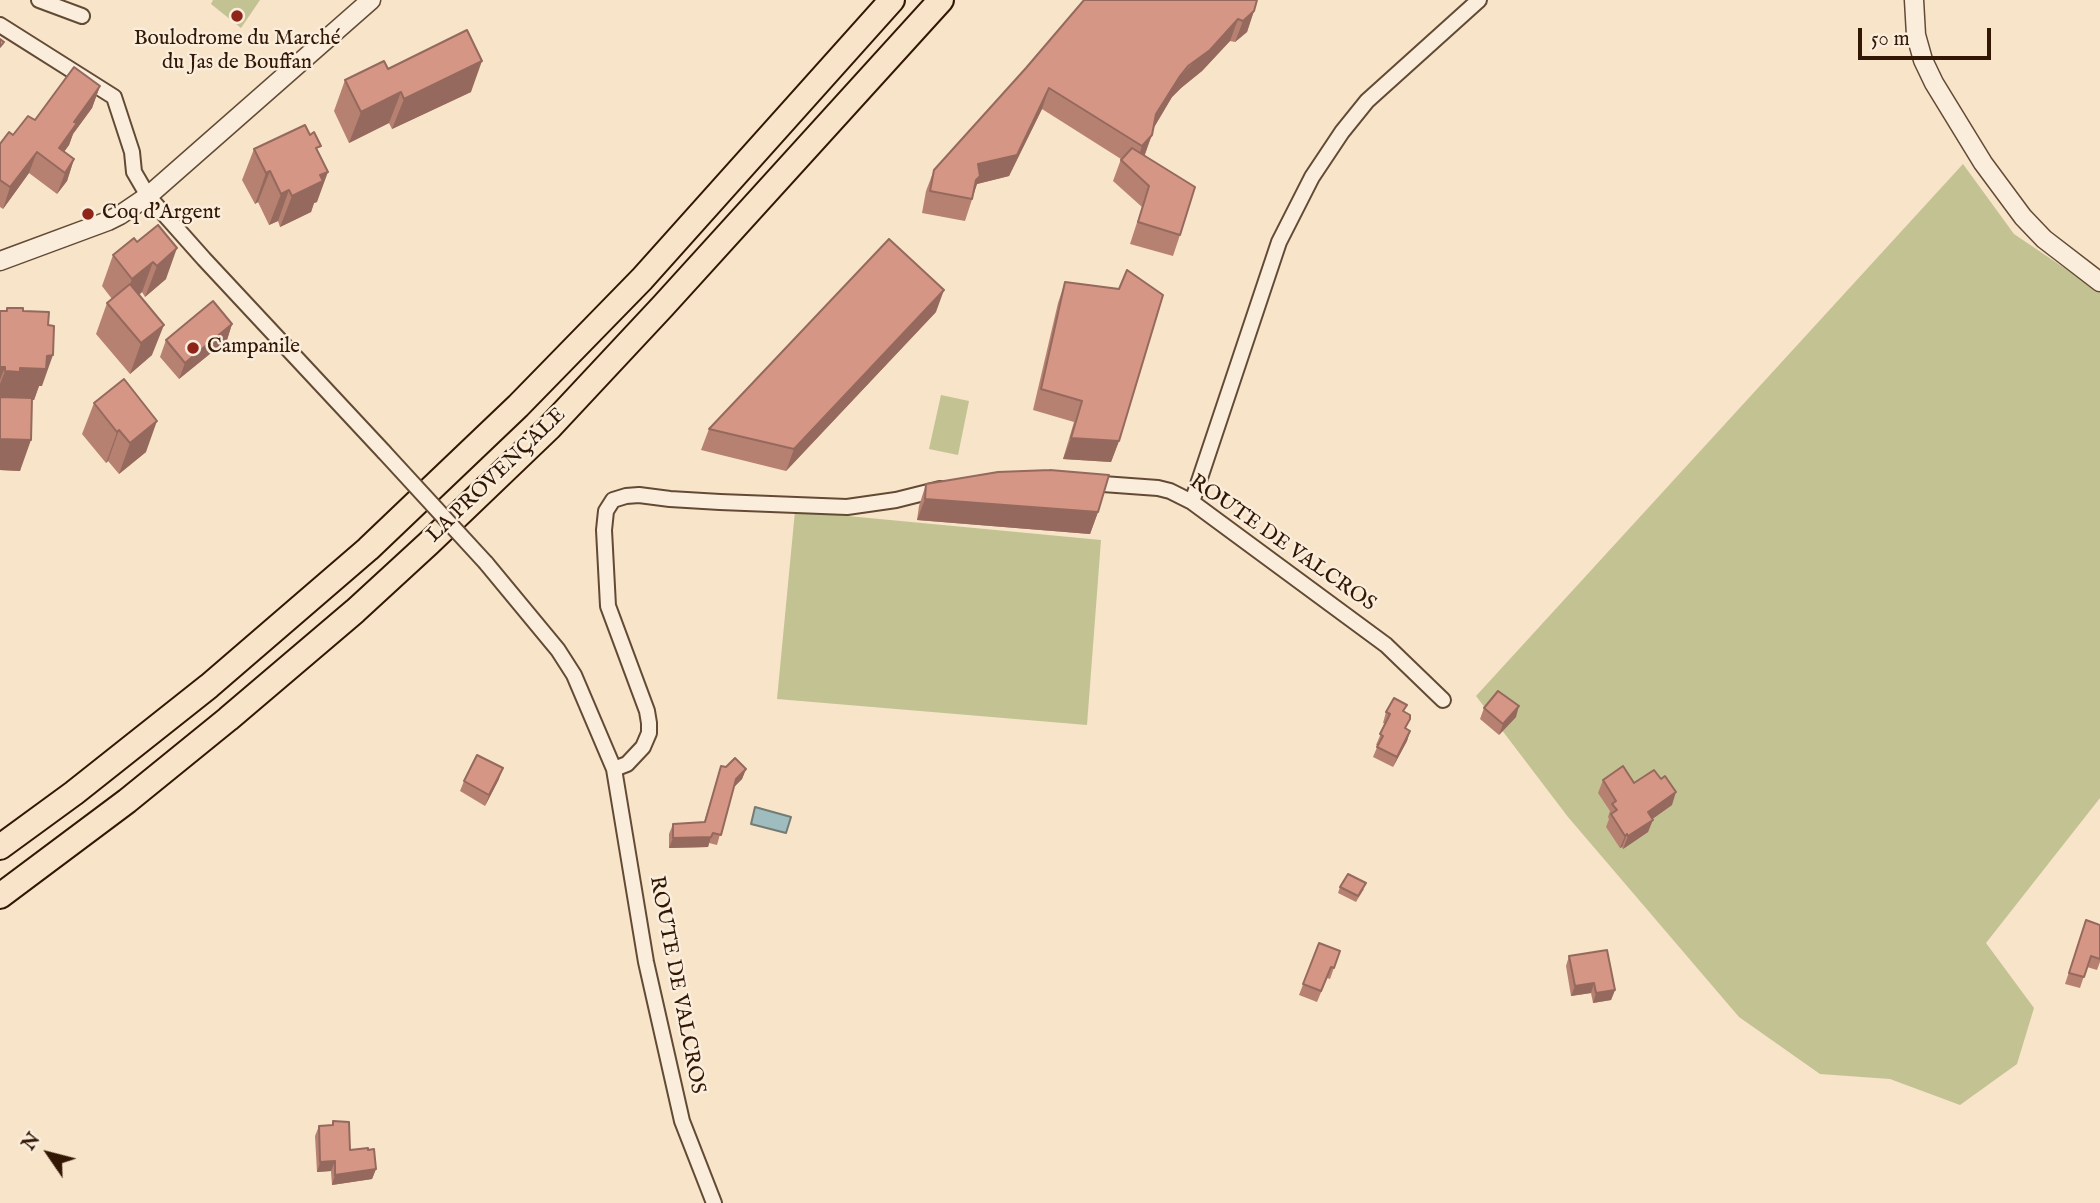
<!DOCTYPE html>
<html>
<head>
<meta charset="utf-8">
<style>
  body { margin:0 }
  #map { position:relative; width:2100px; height:1203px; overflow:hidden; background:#f7e4c9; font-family:"IM FELL English",serif }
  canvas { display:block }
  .north { position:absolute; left:14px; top:1119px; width:70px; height:70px; -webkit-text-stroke:5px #faeddc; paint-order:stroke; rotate:305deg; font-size:19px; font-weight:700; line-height:28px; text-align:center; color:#321704 }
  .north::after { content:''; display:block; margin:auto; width:24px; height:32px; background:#321704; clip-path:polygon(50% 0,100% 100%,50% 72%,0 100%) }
  .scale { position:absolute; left:1858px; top:28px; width:133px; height:32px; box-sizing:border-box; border:4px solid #321704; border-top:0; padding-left:9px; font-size:21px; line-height:24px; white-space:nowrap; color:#321704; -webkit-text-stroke:5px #faeddc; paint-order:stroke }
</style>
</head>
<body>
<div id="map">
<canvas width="2100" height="1203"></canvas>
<div class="north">N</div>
<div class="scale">50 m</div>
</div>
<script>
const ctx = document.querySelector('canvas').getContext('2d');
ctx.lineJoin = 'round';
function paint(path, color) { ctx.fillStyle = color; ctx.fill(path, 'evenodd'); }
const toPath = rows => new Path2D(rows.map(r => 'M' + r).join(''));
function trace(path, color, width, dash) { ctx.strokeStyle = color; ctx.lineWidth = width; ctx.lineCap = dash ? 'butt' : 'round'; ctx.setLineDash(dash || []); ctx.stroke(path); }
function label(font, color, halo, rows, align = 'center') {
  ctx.font = font + ' "IM FELL English",serif'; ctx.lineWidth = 5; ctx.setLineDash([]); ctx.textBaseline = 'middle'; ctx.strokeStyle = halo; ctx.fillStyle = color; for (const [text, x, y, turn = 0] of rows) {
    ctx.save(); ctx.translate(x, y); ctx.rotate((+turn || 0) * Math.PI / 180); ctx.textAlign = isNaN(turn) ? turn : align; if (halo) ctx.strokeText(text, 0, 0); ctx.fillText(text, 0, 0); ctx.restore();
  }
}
paint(toPath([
  [213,0,260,0,241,28,211,4],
  [1963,164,2014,234,2100,292,2100,798,1986,943,2034,1008,2017,1064,1960,1105,1890,1079,1820,1074,1739,1017,1568,817,1476,696],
  [941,395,969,401,958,455,929,449],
  [795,511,1101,540,1087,725,777,699]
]), '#c3c292');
const water = toPath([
  [755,807,791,817,786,833,751,824,755,807]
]);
paint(water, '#9fbdbe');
trace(water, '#737b74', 2);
const minor = toPath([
  [39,0,82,16],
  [0,25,114,97,132,152,134,172,148,196,204,259,384,452],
  [1089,483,1158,488,1170,491,1192,502,1386,645,1443,700],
  [1192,502,1279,242,1312,177,1342,132,1367,101,1479,0],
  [486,563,558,650,574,675,614,769,646,962,682,1121,714,1203],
  [614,769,627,764,643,747,649,733,649,723,647,711,608,606,604,530,606,511,613,500,626,496,639,495,670,499,720,502,847,507,896,500,940,489]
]);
const tertiary = toPath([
  [1914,0,1916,35,1923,60,1934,83,1983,163,2023,217,2044,239,2100,282],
  [0,261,108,221,120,215,148,196,371,0]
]);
const motorway = toPath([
  [0,847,74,793,209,686,368,549,518,406,642,279,892,0],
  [0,896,127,801,228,719,355,611,429,543,549,428,663,306,941,0]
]);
trace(minor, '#634a35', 18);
trace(tertiary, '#634a35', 21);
trace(motorway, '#321704', 28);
trace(minor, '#faeddc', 14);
trace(tertiary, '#faeddc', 18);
trace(motorway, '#f7e4c9', 24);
const minorBridge = toPath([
  [384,452,486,563]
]);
trace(minorBridge, '#634a35', 18, []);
trace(minorBridge, '#faeddc', 14);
paint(toPath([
  [1257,0,1247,32,1235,42,1230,41,1202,71,1181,88,1172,97,1154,127,1145,155,1180,235,1173,256,1130,244,1142,207,1113,181,1121,159,1042,109,1009,176,977,184,965,221,922,213,926,191,934,170,1026,68],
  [388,69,471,92,392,129,389,123,349,143,334,111,345,80],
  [100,86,92,108,73,134,69,145,64,152,74,159,67,181,57,194,29,173,3,209,0,207,0,144,35,120],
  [254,149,318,152,317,202,314,203,311,212,280,227,278,221,269,225,258,202,255,204,242,180],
  [158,225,166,279,145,297,142,292,139,295,152,355,130,374,96,334,107,303,112,299,102,286,113,255,137,242],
  [1065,282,1119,441,1111,462,1063,459,1074,422,1033,410,1058,303],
  [7,308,23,311,42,386,39,386,34,400,32,400,20,471,0,470,0,311,6,311],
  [936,312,786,471,701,450,709,429],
  [232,324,227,340,179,379,160,357,166,340],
  [94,403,146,452,119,474,108,461,106,463,82,434],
  [926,484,1098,512,1090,534,917,520,919,506],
  [1484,708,1516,717,1499,735,1480,719],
  [1386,712,1404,712,1406,729,1410,731,1407,741,1393,767,1373,757,1378,745,1376,745,1385,724,1383,723],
  [721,766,746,769,742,779,733,788,717,845,709,843,708,847,669,848,669,834,673,824,704,822],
  [499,779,485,806,460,791,464,781],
  [1603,780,1634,783,1672,805,1652,819,1648,832,1623,849,1622,847,1620,848,1606,827,1609,819,1608,817,1610,811,1598,793],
  [1340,887,1364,889,1356,902,1338,893],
  [2086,920,2100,925,2100,962,2097,970,2087,967,2080,988,2065,984],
  [1319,943,1340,951,1330,979,1327,978,1317,1002,1299,995],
  [1569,956,1615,990,1611,1000,1593,1003,1591,993,1571,996,1566,966],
  [333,1121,350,1150,376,1169,372,1179,332,1185,331,1171,317,1172,315,1136,319,1126,332,1125]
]), '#b78172');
paint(toPath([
  [1254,11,1247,32,1235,42,1243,21],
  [1238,19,1230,41,1202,71,1181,88,1172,97,1149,136,1156,114,1180,76],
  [482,61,471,92,392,129,404,99],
  [100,86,92,108,73,134,69,145,54,165,59,148,74,122],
  [1049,88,1042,109,1009,176,977,184,972,198,978,164],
  [401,92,389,123,349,143,361,112],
  [1152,135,1144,156,1135,168,1142,146],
  [37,152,29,173,3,209,10,187],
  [74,159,67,181,57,194,65,173],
  [270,171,258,202,255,204,266,173],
  [328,172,317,202,314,203,311,212,280,227,292,196,320,175],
  [289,190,278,221,269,225,281,194],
  [177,248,166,279,145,297,157,266],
  [153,262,142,292,121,310,132,279],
  [944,290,936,312,786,471,794,449],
  [232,324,227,340,179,379,185,363],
  [164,325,152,355,130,374,141,343],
  [53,355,42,386,39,386,34,400,10,399,0,402,0,384,5,371,47,356],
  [0,367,5,367,0,380],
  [157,421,146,452,119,474,130,443],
  [119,430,108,461,106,463,117,432],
  [1071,438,1119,441,1111,462,1063,459],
  [0,439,31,440,20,471,0,470],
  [925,499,1098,512,1090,534,917,520],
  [1519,706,1516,717,1499,735,1503,724],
  [1410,731,1407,741,1393,767,1397,757],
  [503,768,499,779,485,806,489,795],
  [746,769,742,779,732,789,736,779],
  [1676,792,1672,805,1644,825,1648,812],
  [1653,820,1648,832,1623,849,1628,836],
  [1627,834,1622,847,1620,848,1625,836],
  [711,837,708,847,669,848,673,838],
  [1594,983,1591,993,1571,996,1575,986],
  [1615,990,1611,1000,1593,1003,1596,993],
  [335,1161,331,1171,317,1172,320,1162],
  [376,1169,372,1179,332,1185,335,1175]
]), '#95695d');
const building = toPath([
  [1084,0,1257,0,1254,11,1243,21,1238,19,1210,50,1188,66,1180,76,1156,114,1152,135,1142,146,1049,88,1017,155,978,164,980,176,976,180,972,199,930,191,934,170,1026,68,1084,0],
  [467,30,482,61,404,99,401,92,361,112,345,80,384,61,388,69,467,30],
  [0,39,4,42,0,47,0,39],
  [74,67,100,86,74,122,77,123,59,148,74,159,65,173,37,152,10,187,0,180,0,144,9,132,13,135,28,116,35,120,74,67],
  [305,125,310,135,314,132,321,146,316,148,328,172,320,175,323,181,292,196,289,190,281,194,270,171,266,173,254,149,305,125],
  [1132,148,1195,187,1180,235,1138,222,1149,186,1121,160,1132,148],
  [158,225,177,248,157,266,153,262,132,279,113,255,134,238,137,242,158,225],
  [889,239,944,290,794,449,709,429,889,239],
  [1127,270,1163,295,1119,441,1071,438,1082,401,1041,389,1065,282,1119,289,1127,270],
  [130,284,164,325,141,343,107,303,130,284],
  [213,301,232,324,185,363,166,340,213,301],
  [7,308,23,308,23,311,49,312,48,325,54,326,53,355,47,356,46,369,20,368,20,372,5,371,5,367,0,367,0,311,7,311,7,308],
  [124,379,157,421,130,443,119,430,117,432,94,403,124,379],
  [0,397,32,398,31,440,0,439,0,397],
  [1050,470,1109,475,1098,512,925,499,926,484,998,472,1050,470],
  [1498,691,1519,706,1503,724,1484,708,1498,691],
  [1394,698,1407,705,1403,711,1410,715,1410,719,1405,728,1410,731,1397,757,1377,747,1383,736,1380,734,1390,714,1386,712,1394,698],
  [477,755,503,768,489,795,464,781,477,755],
  [735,758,746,769,736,779,721,835,713,833,711,837,673,838,673,824,705,822,721,766,726,767,735,758],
  [1623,766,1634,783,1654,770,1661,779,1665,776,1676,792,1648,812,1653,820,1628,836,1627,834,1625,836,1611,814,1617,810,1612,804,1616,801,1603,780,1623,766],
  [1348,874,1366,883,1358,896,1340,887,1348,874],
  [2086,920,2100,925,2100,959,2091,956,2084,977,2069,973,2086,920],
  [1319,943,1340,951,1334,968,1331,967,1321,991,1303,984,1319,943],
  [1607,950,1615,990,1596,993,1594,983,1575,986,1569,956,1607,950],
  [333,1121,349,1122,350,1150,368,1148,368,1150,374,1149,376,1169,335,1175,335,1161,320,1162,319,1126,333,1125,333,1121]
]);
paint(building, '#d59685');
trace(building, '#95695d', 2);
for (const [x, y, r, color] of [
  [237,16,7,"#8f2418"],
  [88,214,7,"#8f2418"],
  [193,348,7,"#8f2418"]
]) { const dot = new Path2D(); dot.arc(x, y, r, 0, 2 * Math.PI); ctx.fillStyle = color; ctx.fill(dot); trace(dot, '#faeddc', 2.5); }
label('21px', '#321704', '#faeddc', [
  ["Boulodrome du Marché",237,40,"center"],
  ["du Jas de Bouffan",237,64,"center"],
  ["Coq d'Argent",102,214],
  ["Campanile",207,348]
], 'left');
label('21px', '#321704', '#faeddc', [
  ["LA PROVENÇALE",497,476,-44],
  ["ROUTE DE VALCROS",1282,544,35],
  ["ROUTE DE VALCROS",676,985,79]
]);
</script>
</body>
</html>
